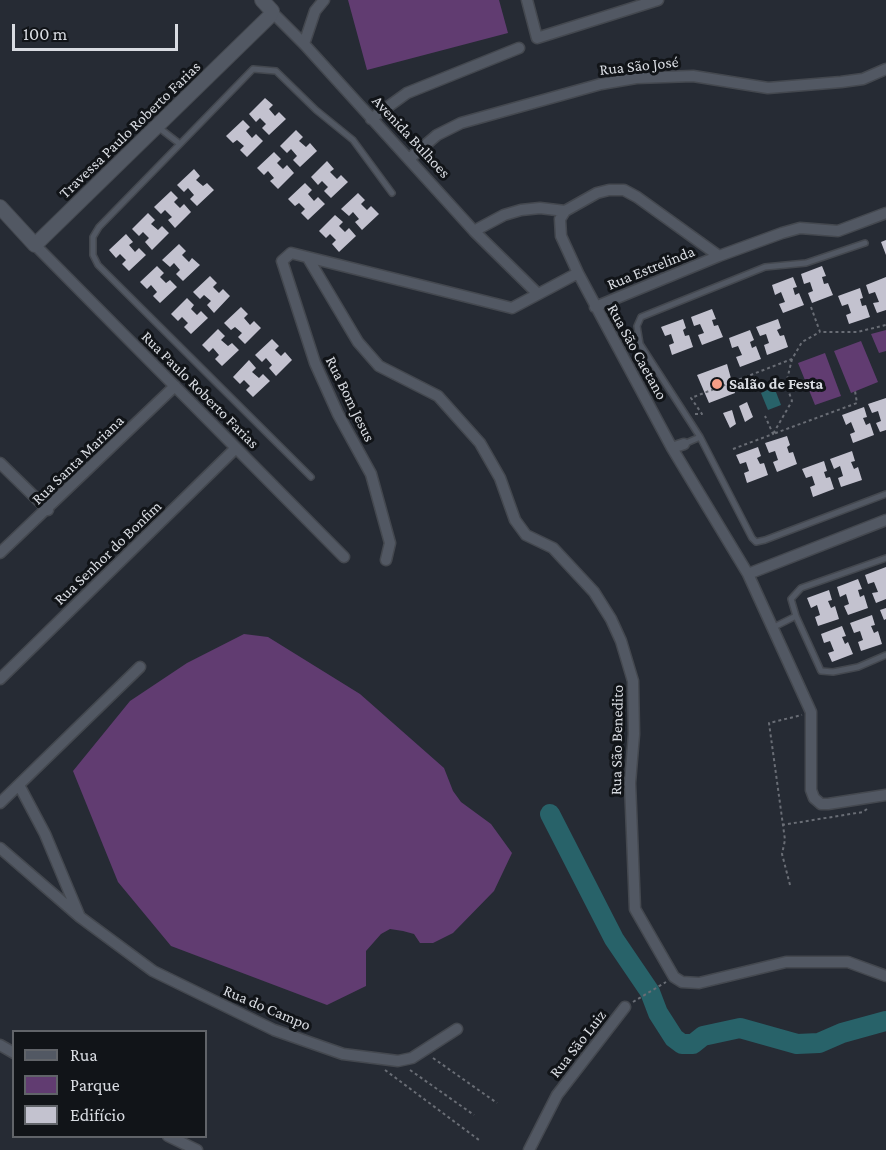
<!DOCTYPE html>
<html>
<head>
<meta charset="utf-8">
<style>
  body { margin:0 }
  #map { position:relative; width:886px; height:1150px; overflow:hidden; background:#262b34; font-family:"Crimson Pro",serif }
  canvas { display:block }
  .legend { position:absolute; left:12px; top:1030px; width:195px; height:108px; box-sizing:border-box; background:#111418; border:2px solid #616469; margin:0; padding:8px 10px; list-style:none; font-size:18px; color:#d9dce2 }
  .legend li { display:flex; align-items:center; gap:12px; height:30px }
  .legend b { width:30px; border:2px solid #616469 }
  .scale { position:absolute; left:12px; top:24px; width:166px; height:27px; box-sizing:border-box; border:3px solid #d9dce2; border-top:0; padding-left:8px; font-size:18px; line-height:21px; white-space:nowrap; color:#d9dce2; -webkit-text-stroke:4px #111418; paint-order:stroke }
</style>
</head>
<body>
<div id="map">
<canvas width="886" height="1150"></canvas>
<ul class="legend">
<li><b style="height:8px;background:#525863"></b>Rua</li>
<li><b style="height:16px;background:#613c71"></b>Parque</li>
<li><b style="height:16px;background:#c3c2cf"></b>Edifício</li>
</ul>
<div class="scale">100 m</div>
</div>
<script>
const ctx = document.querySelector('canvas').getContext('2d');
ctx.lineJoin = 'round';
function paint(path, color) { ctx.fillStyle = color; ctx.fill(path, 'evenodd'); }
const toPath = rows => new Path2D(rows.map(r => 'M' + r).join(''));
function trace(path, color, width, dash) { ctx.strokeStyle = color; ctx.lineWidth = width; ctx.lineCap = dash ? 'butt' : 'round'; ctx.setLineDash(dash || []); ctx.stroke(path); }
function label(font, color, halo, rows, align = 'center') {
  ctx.font = font + ' "Crimson Pro",serif'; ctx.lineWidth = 6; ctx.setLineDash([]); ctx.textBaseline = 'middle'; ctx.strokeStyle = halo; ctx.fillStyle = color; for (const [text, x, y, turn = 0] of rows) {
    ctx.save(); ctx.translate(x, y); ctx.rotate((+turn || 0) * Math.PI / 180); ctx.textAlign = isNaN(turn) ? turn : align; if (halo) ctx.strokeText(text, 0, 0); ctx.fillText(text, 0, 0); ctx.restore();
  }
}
paint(toPath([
  [348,0,499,0,508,33,367,70],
  [886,330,886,351,879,353,871,334],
  [861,341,878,382,851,393,834,351],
  [825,353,841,396,815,405,798,363],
  [244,634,268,637,360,694,444,768,453,791,461,802,491,824,512,853,494,891,453,933,433,943,420,943,414,934,403,931,390,929,381,934,366,951,366,986,327,1005,171,946,118,882,73,771,130,701,187,663]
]), '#613c71');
paint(toPath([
  [774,387,781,405,768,410,761,393]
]), '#286269');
trace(toPath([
  [550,814,614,939,650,992,658,1013,674,1038,682,1044,693,1044,703,1036,740,1028,797,1044,819,1043,842,1033,886,1021]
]), '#286269', 20);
paint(toPath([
  [265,98,273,105,269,109,275,116,279,112,286,119,269,135,262,128,266,124,260,118,256,122,249,114],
  [243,120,250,127,246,131,252,138,256,134,263,141,247,157,240,150,244,146,237,140,233,143,226,136],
  [296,130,303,137,299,141,306,147,310,143,317,151,300,167,293,160,297,156,291,149,287,153,280,146],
  [274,152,281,159,277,163,283,169,287,165,294,173,278,189,270,181,274,178,268,171,264,175,257,168],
  [327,161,334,169,330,172,337,179,341,175,348,182,331,198,324,191,328,187,322,181,318,185,311,177],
  [194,169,200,176,196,180,203,186,207,183,214,190,197,206,190,199,194,195,188,188,184,192,177,185],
  [305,183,312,190,308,194,314,201,318,197,325,204,308,220,301,213,305,209,299,203,295,206,288,199],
  [171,191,178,198,174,202,180,208,184,204,191,212,175,228,168,220,172,217,165,210,161,214,154,207],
  [358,193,365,200,361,204,367,210,371,206,379,214,362,230,355,222,359,219,353,212,349,216,341,209],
  [148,213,155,220,151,224,158,230,162,226,169,233,152,250,145,242,149,238,143,232,139,236,132,229],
  [335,215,343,222,339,226,345,232,349,228,356,236,339,252,332,244,336,240,330,234,326,238,319,231],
  [126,234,133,242,129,245,135,252,139,248,146,255,129,271,122,264,126,260,120,254,116,258,109,250],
  [886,240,886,255,881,242],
  [179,244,186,251,182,255,189,262,192,258,200,265,183,281,176,274,180,270,174,263,170,267,162,260],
  [157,266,164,273,160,277,166,283,170,280,177,287,160,303,153,296,157,292,151,285,147,289,140,282],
  [822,266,826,276,822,277,824,284,828,283,833,295,812,303,808,293,813,291,810,282,804,284,801,274],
  [210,276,217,283,213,287,219,293,223,289,230,296,214,313,207,305,211,301,204,295,200,299,193,292],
  [793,277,797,287,793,288,795,295,799,293,804,305,783,313,779,304,785,302,781,292,775,295,772,285],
  [886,277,886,310,877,313,873,303,879,302,875,292,869,294,866,285],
  [860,288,863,298,860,299,862,306,866,305,870,317,849,324,846,315,851,313,848,304,842,306,838,296],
  [187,298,194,305,191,309,197,315,201,311,208,318,191,334,184,327,188,323,182,317,178,321,171,314],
  [241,307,248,314,244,318,250,325,254,321,261,328,245,344,238,337,242,333,235,327,231,330,224,323],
  [712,309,716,319,712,320,714,326,718,325,723,337,702,345,698,335,704,333,700,324,694,326,691,317],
  [683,319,686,328,683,330,685,336,689,335,693,347,672,355,669,345,674,343,671,334,665,336,661,327],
  [778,319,781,328,777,330,780,336,784,335,788,347,767,355,764,345,769,343,766,334,760,336,756,327],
  [218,329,225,336,221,340,228,346,232,343,239,350,222,366,215,359,219,355,213,348,209,352,202,345],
  [750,330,754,340,750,342,752,348,756,346,761,359,740,367,736,357,742,355,738,346,732,348,729,338],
  [272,339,279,346,275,350,281,356,285,352,292,360,276,376,269,368,272,365,266,358,262,362,255,355],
  [249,360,256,368,252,372,259,378,263,374,270,381,253,397,246,390,250,386,244,380,240,384,233,377],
  [727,364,735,393,709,403,697,375],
  [886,398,886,430,880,432,876,423,881,421,878,411,872,413,868,404],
  [747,402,753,417,745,422,739,406],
  [864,407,867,417,863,418,866,425,870,423,874,435,853,443,850,434,855,432,851,422,846,425,842,415],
  [732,410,736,424,730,428,723,413],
  [787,436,790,445,787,447,789,453,793,452,797,464,777,472,773,462,778,460,775,451,769,453,765,443],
  [758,447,761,456,757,458,760,464,764,463,768,475,747,483,744,473,749,471,746,462,740,464,736,455],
  [852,451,855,461,851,462,854,469,858,467,862,480,841,487,838,478,843,476,840,466,834,469,830,459],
  [824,461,827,471,824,472,826,478,830,477,834,489,813,497,810,487,815,485,812,476,806,478,802,469],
  [886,567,886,599,876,603,872,593,878,592,874,582,868,584,865,575],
  [858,579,862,589,858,590,860,597,864,595,868,608,848,615,844,606,849,604,846,594,840,597,837,587],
  [829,590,832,600,828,601,831,608,835,606,839,619,818,626,815,617,820,615,817,605,811,608,807,598],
  [886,608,886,619,884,620,880,610],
  [872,615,875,625,871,626,874,633,878,631,882,644,861,651,858,642,863,640,860,631,854,633,850,623],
  [842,626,846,636,842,637,845,644,848,642,853,654,832,662,828,653,834,651,830,641,824,643,821,634]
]), '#c3c2cf');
const service = toPath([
  [158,127,180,144,253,69,276,71,316,110,353,140,392,193],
  [180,144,99,227,93,237,93,255,98,265,311,477],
  [700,437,752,538,756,542,765,540,886,494],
  [684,444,700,437,640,344,637,326,641,317,765,267,806,263,865,243],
  [796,616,821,671,833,672,858,667,886,655],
  [772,628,796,616,791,599,801,588,886,558]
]);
const minor = toPath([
  [527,0,537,38,658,0],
  [272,12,304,44,474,231,538,294],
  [304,44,315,11,324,0],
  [371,119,407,93,519,48],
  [409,159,437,135,461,123,601,84,636,78,693,76,768,88,841,82,863,79,886,69],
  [474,231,504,215,521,210,540,208,565,211],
  [35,245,344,557],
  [308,258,358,342,379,366,438,396,480,443,500,478,515,520,526,535,553,548,594,592,611,619,621,641,633,681,634,734,630,783,635,909,674,977,682,982,699,983,786,962,848,962,886,976],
  [578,273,561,236,560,219,565,211,597,193,609,190,624,190,637,197,719,256],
  [595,307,719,256,782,233,800,228,838,231,886,213],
  [672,448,684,444],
  [0,463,48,510],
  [0,553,175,386],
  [386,560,390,543,371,474,338,414,315,363,282,261,291,253,512,308,578,273,672,448,748,574,811,712,811,790,814,798,821,804,828,804,886,795],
  [748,574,886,520],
  [0,679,236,448],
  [19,785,45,834,79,915],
  [0,803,140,667],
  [0,848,80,917,153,971,274,1030,343,1054,398,1061,412,1058,457,1029],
  [0,1045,14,1053],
  [168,1136,197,1150],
  [529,1150,557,1095,625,1007]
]);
const tertiary = toPath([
  [0,207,35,245,270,16,272,11,262,0]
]);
trace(service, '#44484f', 8);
trace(minor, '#44484f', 13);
trace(tertiary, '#44484f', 16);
trace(toPath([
  [811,307,820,332,857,332,886,325],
  [792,359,786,384,792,401,773,434,857,403,855,391],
  [695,414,702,414,691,398,792,359,802,342,820,332],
  [733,449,773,434,765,416],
  [782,825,863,812,867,809],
  [790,885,782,854,785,840,769,723,802,715],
  [633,1002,666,982],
  [433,1058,497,1103],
  [385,1070,479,1140],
  [410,1070,474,1115]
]), '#696d75', 2, [3, 3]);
trace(service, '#525863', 5);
trace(minor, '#525863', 10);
trace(tertiary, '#525863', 14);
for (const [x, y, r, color] of [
  [717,384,6,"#f49e87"]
]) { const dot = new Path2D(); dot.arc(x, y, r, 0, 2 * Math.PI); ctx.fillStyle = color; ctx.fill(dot); trace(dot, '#111418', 2); }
label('16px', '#d9dce2', '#111418', [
  ["Rua São José",639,66,-6],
  ["Travessa Paulo Roberto Farias",130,130,-44],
  ["Avenida Bulhoes",411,137,47],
  ["Rua Estrelinda",651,268,-22],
  ["Rua São Caetano",637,352,61],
  ["Rua Paulo Roberto Farias",200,390,45],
  ["Rua Bom Jesus",350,399,64],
  ["Rua Santa Mariana",78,460,-44],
  ["Rua Senhor do Bonfim",108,553,-44],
  ["Rua São Benedito",617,740,-89],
  ["Rua do Campo",267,1008,23],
  ["Rua São Luiz",578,1044,-52]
]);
label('bold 16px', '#d9dce2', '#111418', [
  ["Salão de Festa",729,384]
], 'left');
</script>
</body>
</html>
